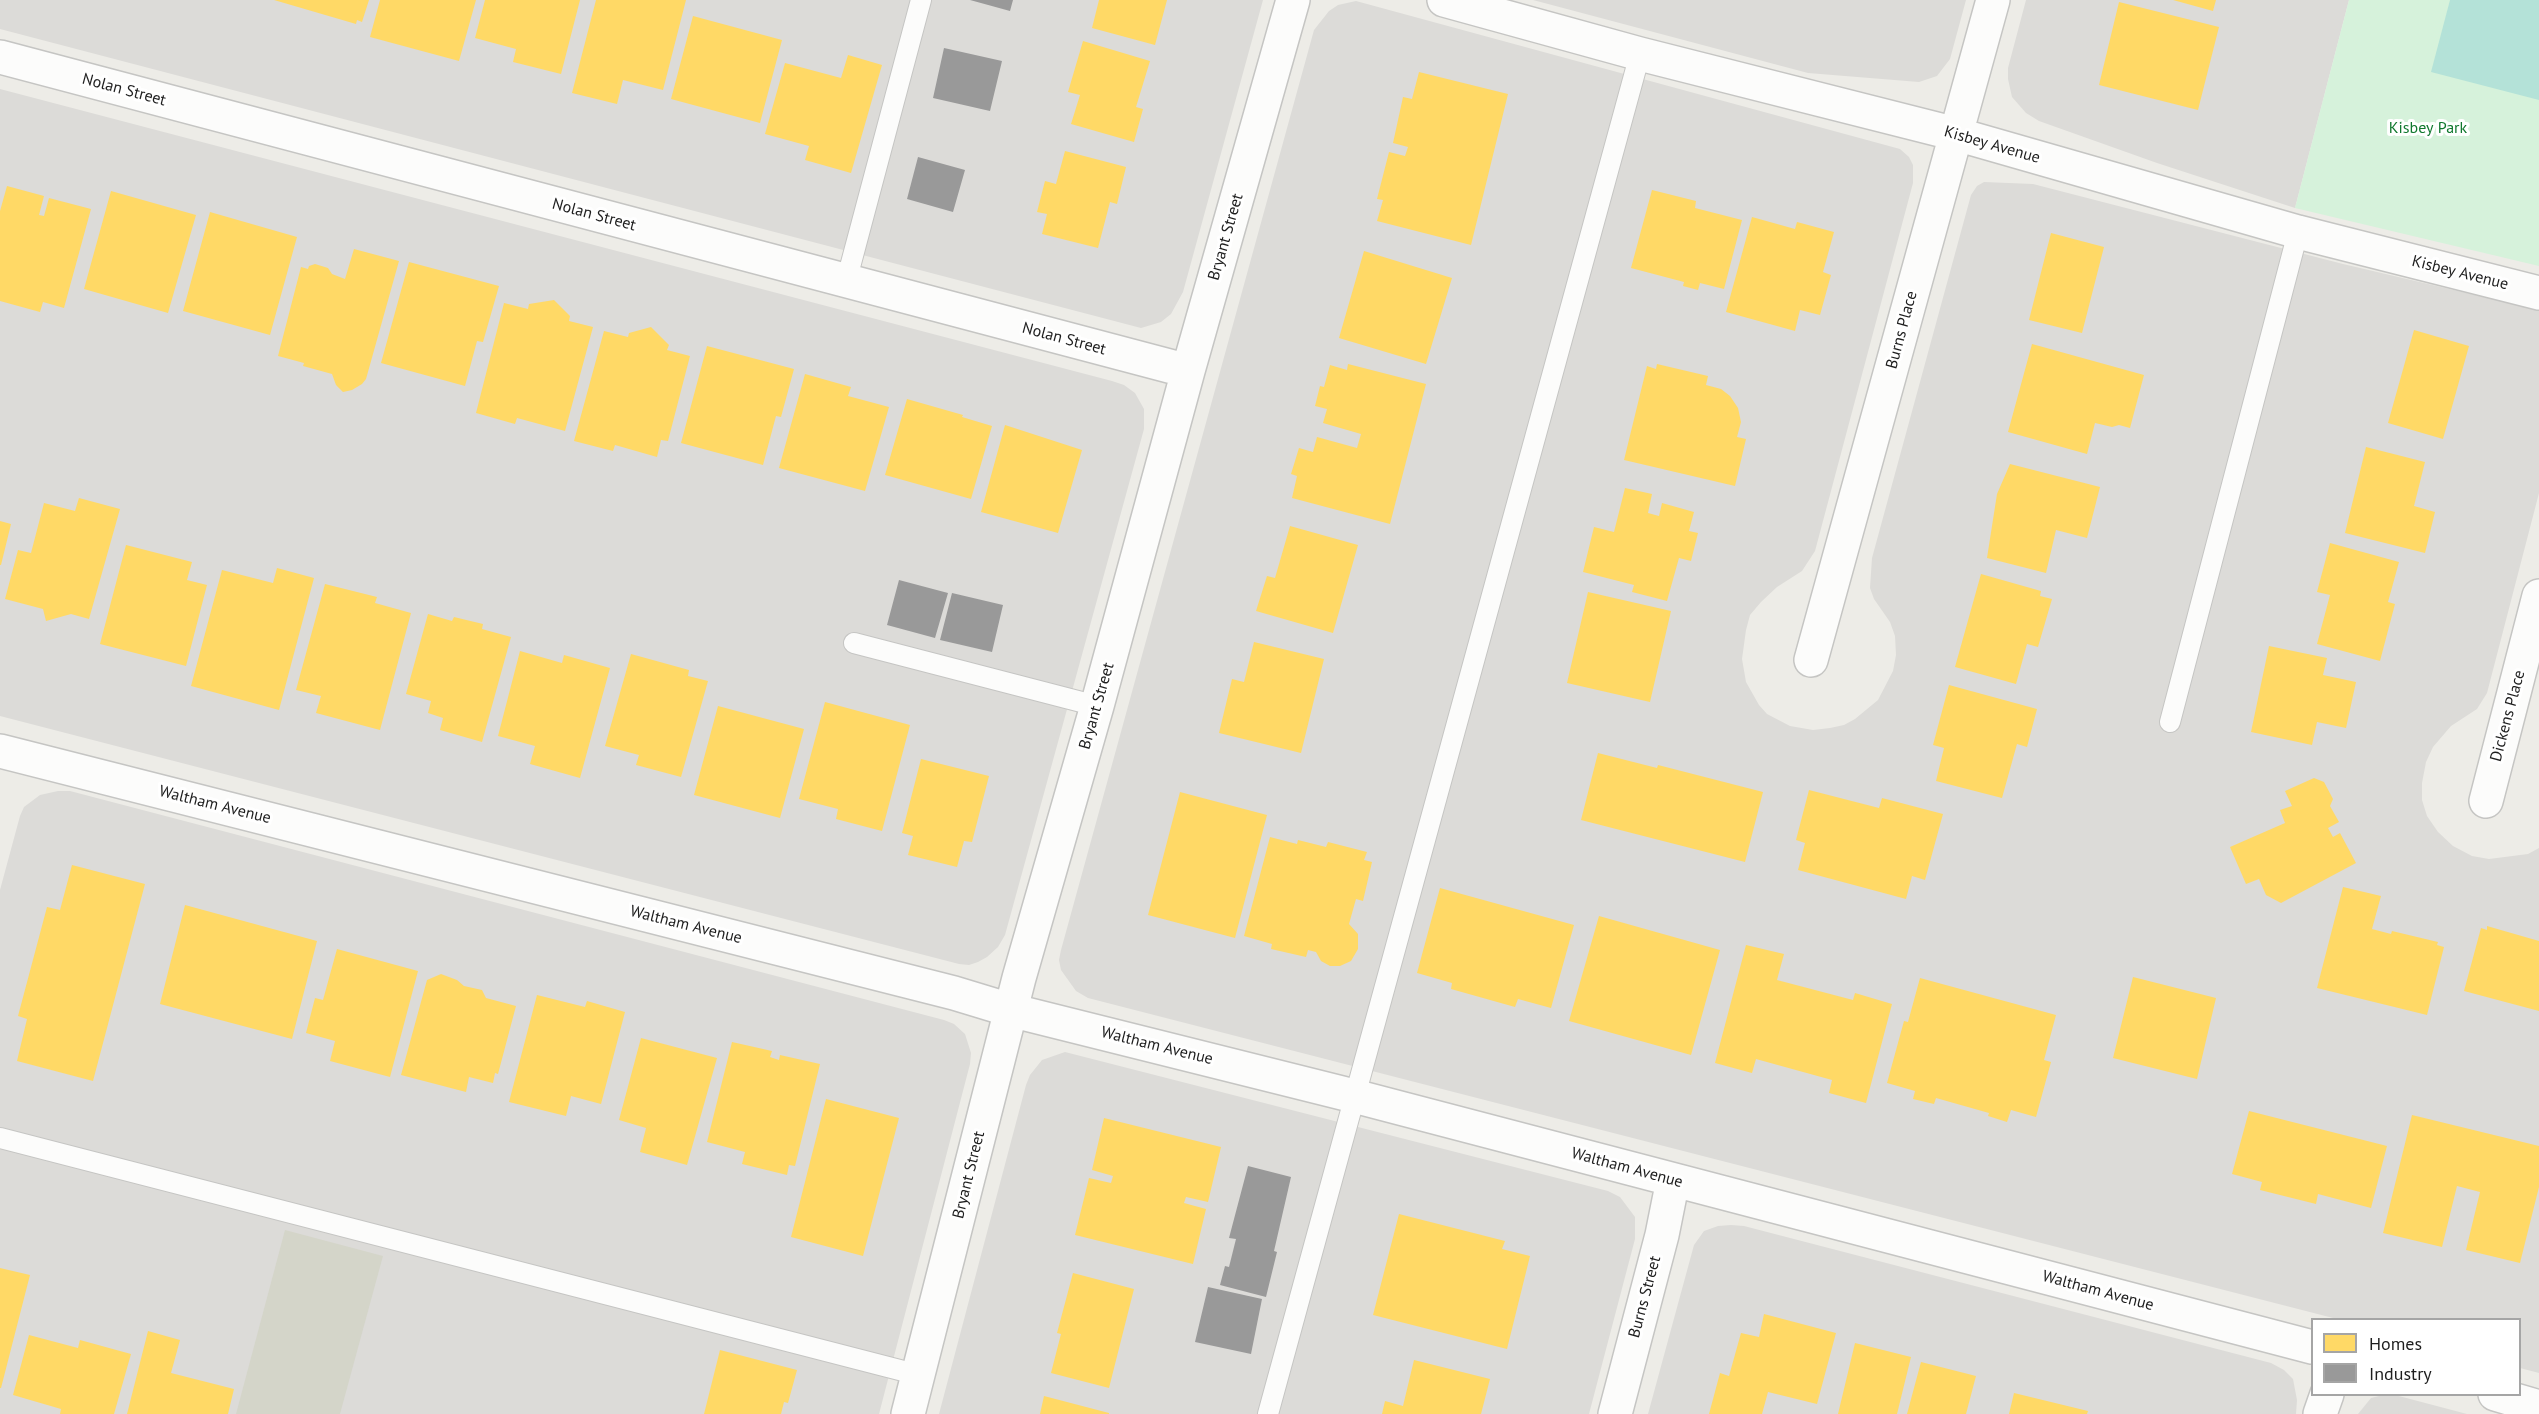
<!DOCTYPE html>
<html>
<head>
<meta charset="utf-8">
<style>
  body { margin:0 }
  #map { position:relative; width:2539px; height:1414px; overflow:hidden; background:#edece7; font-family:"PT Sans",sans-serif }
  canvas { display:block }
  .legend { position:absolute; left:2311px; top:1318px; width:210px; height:78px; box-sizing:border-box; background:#fff; border:2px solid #a5a5a5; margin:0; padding:8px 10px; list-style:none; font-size:18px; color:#1e1e1e }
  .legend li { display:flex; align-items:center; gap:12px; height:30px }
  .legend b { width:30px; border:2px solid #a5a5a5 }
</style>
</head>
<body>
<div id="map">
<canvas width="2539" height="1414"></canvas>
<ul class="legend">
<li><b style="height:16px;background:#ffd966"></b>Homes</li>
<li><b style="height:16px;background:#999"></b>Industry</li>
</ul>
</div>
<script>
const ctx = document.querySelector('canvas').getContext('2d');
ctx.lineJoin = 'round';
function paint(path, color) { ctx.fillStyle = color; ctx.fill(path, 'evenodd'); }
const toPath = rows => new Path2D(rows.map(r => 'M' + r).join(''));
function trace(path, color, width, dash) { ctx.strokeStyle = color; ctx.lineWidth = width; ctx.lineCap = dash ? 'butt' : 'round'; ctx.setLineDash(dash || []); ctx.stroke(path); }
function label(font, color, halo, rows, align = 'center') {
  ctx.font = font + ' "PT Sans",sans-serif'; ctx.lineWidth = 6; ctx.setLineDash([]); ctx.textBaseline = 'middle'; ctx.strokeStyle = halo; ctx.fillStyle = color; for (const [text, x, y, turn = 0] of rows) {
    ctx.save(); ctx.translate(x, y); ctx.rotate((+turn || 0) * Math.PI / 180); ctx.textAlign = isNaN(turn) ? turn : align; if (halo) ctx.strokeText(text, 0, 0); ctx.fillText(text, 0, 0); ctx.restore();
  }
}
paint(toPath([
  [0,0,1263,0,1183,292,1171,314,1161,322,1141,328,0,29],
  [1533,0,1966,0,1950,59,1937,76,1919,82,1808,73],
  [2026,0,2349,0,2295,208,2157,163,2039,121,2026,113,2012,97,2008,79,2008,68],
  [1356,1,1900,149,1909,157,1913,165,1913,183,1815,551,1802,571,1777,587,1761,602,1750,615,1746,630,1742,659,1746,682,1759,705,1767,714,1790,726,1813,730,1830,728,1844,725,1855,719,1878,700,1893,671,1896,655,1895,636,1890,622,1874,599,1870,588,1872,558,1971,195,1977,186,1984,182,2033,184,2343,264,2539,310,2539,493,2487,693,2477,709,2451,726,2433,747,2426,762,2422,783,2422,800,2427,816,2438,832,2453,846,2472,856,2489,859,2528,854,2539,848,2539,1373,2520,1368,2520,1320,2337,1319,1088,998,1076,991,1061,970,1059,960,1061,950,1314,30,1329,11,1338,5],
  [0,89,1112,381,1124,385,1135,393,1144,409,1144,429,1005,935,998,947,987,957,978,962,969,965,959,964,0,716],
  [58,791,70,791,944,1020,954,1024,965,1034,971,1053,970,1064,879,1414,0,1414,0,890,20,816,24,807,40,795],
  [1065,1052,1608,1191,1620,1197,1635,1217,1635,1239,1589,1414,939,1414,1026,1085,1030,1075,1042,1060],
  [1731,1225,1744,1226,2271,1363,2284,1370,2293,1379,2297,1400,2296,1414,1648,1414,1694,1245,1704,1231,1718,1226],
  [2387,1394,2395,1395,2467,1414,2358,1414,2371,1398]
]), '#dcdbd8');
paint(toPath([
  [285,1230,383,1256,340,1414,236,1414]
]), '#d4d5c9');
paint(toPath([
  [2349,0,2539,0,2539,266,2295,208]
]), '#d6f2db');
paint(toPath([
  [2450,0,2539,0,2539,100,2431,72]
]), '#b4e2d8');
paint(toPath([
  [274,0,369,0,362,22,357,20,356,24],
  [380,0,476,0,459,61,370,37],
  [485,0,580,0,561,74,513,62,516,49,475,38],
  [596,0,686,0,663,90,623,80,617,104,572,93],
  [1099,0,1167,0,1155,45,1092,28],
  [2173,0,2216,0,2213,11],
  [2119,2,2219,27,2198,110,2099,85],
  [693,16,782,40,760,123,671,99],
  [1083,41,1150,61,1136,107,1143,109,1134,142,1071,124,1080,95,1068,92],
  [848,55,882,65,851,173,805,160,809,146,765,134,785,63,841,78],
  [1419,72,1508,94,1471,245,1377,221,1383,200,1377,199,1389,152,1405,156,1408,147,1393,143,1403,97,1412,99],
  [1065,151,1126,167,1117,204,1110,202,1098,248,1042,234,1047,214,1037,212,1045,181,1056,184],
  [7,186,44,196,39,215,44,216,49,198,91,209,64,308,43,302,40,312,0,301,0,211],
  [1652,190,1696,201,1695,208,1742,220,1724,289,1700,283,1698,290,1683,286,1684,282,1631,268],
  [111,191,196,215,168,313,84,289],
  [210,212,297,237,270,335,183,311],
  [1752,217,1795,229,1797,222,1834,232,1823,272,1831,275,1820,315,1800,310,1795,331,1726,312],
  [2051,233,2104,247,2082,333,2029,320],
  [354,249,399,261,366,379,362,384,352,390,343,392,336,385,332,374,303,366,304,363,278,356,301,267,308,269,309,266,315,264,328,268,332,274,345,279],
  [1364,251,1452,278,1426,364,1339,338],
  [409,262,499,286,483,342,477,341,465,386,381,363],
  [554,300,570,316,569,321,593,327,565,431,517,418,515,424,476,413,504,303,528,309,529,304],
  [651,327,669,345,667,350,690,356,668,441,661,440,657,457,615,445,613,451,574,441,604,331,628,337,629,333],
  [2414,330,2469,346,2443,439,2388,423],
  [2032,344,2144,375,2130,428,2119,425,2112,427,2095,423,2087,454,2008,432],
  [707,346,794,369,781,417,776,416,763,465,681,443],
  [1348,364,1426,384,1390,524,1292,498,1297,476,1291,474,1299,448,1313,452,1317,437,1357,448,1361,434,1323,423,1327,409,1315,406,1320,386,1324,387,1330,365,1347,370],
  [1657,364,1708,376,1706,385,1721,389,1730,396,1738,408,1741,422,1737,437,1746,439,1735,486,1624,460,1647,366,1656,369],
  [805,374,851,387,848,396,889,407,865,491,779,468],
  [907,399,963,415,962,417,992,426,971,499,885,475],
  [1005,425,1082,450,1058,533,981,512],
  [2366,447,2425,462,2414,506,2435,512,2425,553,2345,533],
  [2010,464,2100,487,2087,538,2056,530,2046,573,1987,558,1997,494],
  [1625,488,1652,494,1648,513,1659,516,1662,503,1694,512,1689,531,1698,533,1691,561,1679,558,1667,601,1632,592,1634,585,1583,572,1594,527,1614,532],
  [79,498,120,509,89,619,71,614,46,621,43,609,5,599,18,550,31,553,44,503,75,511],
  [0,521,11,524,1,565,0,565],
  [1290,526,1358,545,1333,633,1256,611,1267,576,1275,578],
  [2330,543,2399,562,2388,602,2395,604,2380,661,2317,644,2330,595,2317,592],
  [126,545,192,562,187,580,207,585,186,666,100,644],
  [277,568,314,578,279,710,191,686,222,570,273,583],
  [1981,574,2041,591,2040,596,2052,599,2038,647,2027,644,2016,684,1955,667],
  [325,584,377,597,375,603,411,613,380,730,316,713,321,696,296,690],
  [1588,592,1671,611,1650,702,1567,683],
  [428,614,452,621,454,617,483,624,482,629,511,637,482,742,440,730,443,718,428,713,431,701,406,694],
  [1254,642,1324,659,1301,753,1219,733,1232,679,1244,682],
  [2269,646,2327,658,2323,675,2356,682,2346,728,2317,722,2312,745,2251,732],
  [520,651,562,663,564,655,610,668,580,778,530,764,535,746,498,736],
  [631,654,689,670,688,676,708,681,681,777,636,765,639,755,605,746],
  [1949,685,2037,709,2027,747,2017,744,2002,798,1936,781,1944,748,1933,745],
  [825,702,910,725,882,831,836,819,838,809,799,799],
  [718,706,804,729,780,818,694,795],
  [1598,753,1657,768,1658,765,1763,792,1745,862,1581,820],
  [921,759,989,776,972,842,964,841,957,867,908,855,913,836,902,833],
  [2314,778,2324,782,2333,799,2330,806,2339,822,2328,828,2333,837,2340,833,2356,863,2281,903,2266,895,2259,879,2246,884,2230,847,2285,823,2280,810,2292,806,2285,791],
  [1809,790,1879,808,1882,798,1943,814,1925,880,1912,876,1906,899,1798,870,1805,843,1796,840],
  [1180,792,1267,815,1235,938,1148,915],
  [1270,837,1297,844,1298,840,1326,847,1328,842,1367,852,1364,860,1372,862,1363,901,1356,899,1349,924,1358,934,1358,949,1351,961,1340,966,1330,966,1321,961,1316,952,1308,950,1306,957,1271,949,1272,944,1244,936],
  [72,865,145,884,93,1081,17,1061,27,1019,18,1016,47,907,60,910],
  [2343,887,2381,896,2372,929,2391,934,2392,931,2438,942,2437,945,2444,947,2427,1015,2317,988],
  [1440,888,1574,925,1551,1008,1518,999,1515,1007,1451,989,1452,983,1417,973],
  [185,905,317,941,292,1039,160,1004],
  [1599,916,1720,950,1691,1055,1569,1021],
  [2487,926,2539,941,2539,1011,2464,991,2481,928,2487,930],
  [1746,945,1784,954,1777,980,1853,1000,1855,993,1892,1004,1866,1103,1829,1093,1832,1080,1756,1059,1752,1073,1715,1063],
  [337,949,418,971,390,1077,330,1061,335,1041,306,1033,315,998,323,1000],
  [441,974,457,980,464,986,482,990,486,998,516,1006,498,1074,495,1073,493,1083,469,1077,466,1092,401,1075,427,980],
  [2133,977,2216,998,2197,1079,2113,1058],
  [1920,978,2056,1015,2044,1060,2051,1062,2036,1117,2011,1110,2007,1122,1988,1116,1989,1113,1936,1098,1934,1104,1913,1099,1915,1091,1887,1083,1904,1021,1908,1022],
  [537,995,585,1007,587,1001,625,1012,601,1104,571,1096,566,1116,509,1102],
  [641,1038,717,1058,687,1165,640,1152,646,1128,619,1120],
  [732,1042,772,1051,770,1057,779,1060,780,1055,820,1064,795,1166,789,1165,787,1175,742,1164,745,1152,707,1142],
  [826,1099,899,1118,863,1256,791,1237],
  [2249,1111,2387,1146,2371,1208,2318,1194,2316,1204,2260,1190,2262,1182,2232,1174],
  [2412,1115,2539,1146,2539,1187,2520,1263,2466,1250,2480,1192,2457,1186,2442,1247,2383,1233],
  [1104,1118,1221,1147,1208,1202,1186,1197,1184,1203,1206,1209,1193,1264,1075,1235,1089,1178,1111,1183,1113,1176,1092,1170],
  [1399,1214,1505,1241,1502,1249,1530,1256,1507,1349,1373,1315],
  [0,1268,30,1275,1,1388,0,1388],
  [1073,1273,1134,1289,1109,1388,1051,1373,1061,1334,1057,1333],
  [1764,1314,1836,1333,1817,1404,1768,1392,1762,1414,1709,1414,1720,1373,1729,1376,1741,1333,1759,1337],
  [148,1331,180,1340,171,1373,234,1389,228,1414,127,1414],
  [29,1335,78,1348,80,1340,131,1354,114,1414,60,1414,61,1409,13,1395],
  [1855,1343,1911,1357,1897,1414,1838,1414],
  [720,1350,797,1370,788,1403,784,1402,781,1414,704,1414],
  [1414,1360,1490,1379,1481,1414,1382,1414,1385,1401,1403,1406],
  [1921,1362,1976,1376,1966,1414,1907,1414],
  [2014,1393,2088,1411,2087,1414,2009,1414],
  [1044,1396,1109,1413,1109,1414,1040,1414]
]), '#ffd966');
paint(toPath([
  [970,0,1013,0,1010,11],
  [944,48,1002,61,990,111,933,98],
  [918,157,965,170,953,212,907,199],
  [899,580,948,593,935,638,887,625],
  [952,593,1003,605,992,652,940,640],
  [1248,1166,1291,1177,1274,1251,1277,1252,1266,1297,1220,1285,1225,1266,1229,1267,1236,1239,1229,1238],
  [1208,1287,1262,1299,1251,1354,1195,1342]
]), '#999');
const service = toPath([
  [846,282,921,0],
  [854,643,1097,706],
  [2170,722,2298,232],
  [0,1138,919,1375],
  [1268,1414,1640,54]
]);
const minor = toPath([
  [1444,0,1640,54,1956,134,2298,232,2539,293],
  [0,57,1188,371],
  [1811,660,1993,0],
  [0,751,954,993,1010,1010,1354,1096,2312,1347],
  [2486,801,2539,596],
  [2495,1394,2539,1407],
  [908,1414,1019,978,1097,706,1188,371,1293,0],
  [1615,1414,1662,1235,1673,1180],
  [2320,1414,2327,1394]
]);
trace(service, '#c5c5c3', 22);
trace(minor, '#c5c5c3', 36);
trace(service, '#fcfcfb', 20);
trace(minor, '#fcfcfb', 33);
label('16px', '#1e1e1e', '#fff', [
  ["Nolan Street",124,90,15],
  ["Kisbey Avenue",1992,145,16],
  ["Nolan Street",594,215,15],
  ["Bryant Street",1226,237,-74],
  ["Kisbey Avenue",2460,273,14],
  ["Burns Place",1902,330,-75],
  ["Nolan Street",1064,339,15],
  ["Bryant Street",1097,706,-74],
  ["Dickens Place",2508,716,-75],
  ["Waltham Avenue",215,805,14],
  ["Waltham Avenue",686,925,14],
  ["Waltham Avenue",1157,1046,14],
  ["Waltham Avenue",1627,1168,15],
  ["Bryant Street",969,1175,-76],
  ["Waltham Avenue",2098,1291,15],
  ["Burns Street",1645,1297,-75]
]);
label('16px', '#10782e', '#fff', [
  ["Kisbey Park",2428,128]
]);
</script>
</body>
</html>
